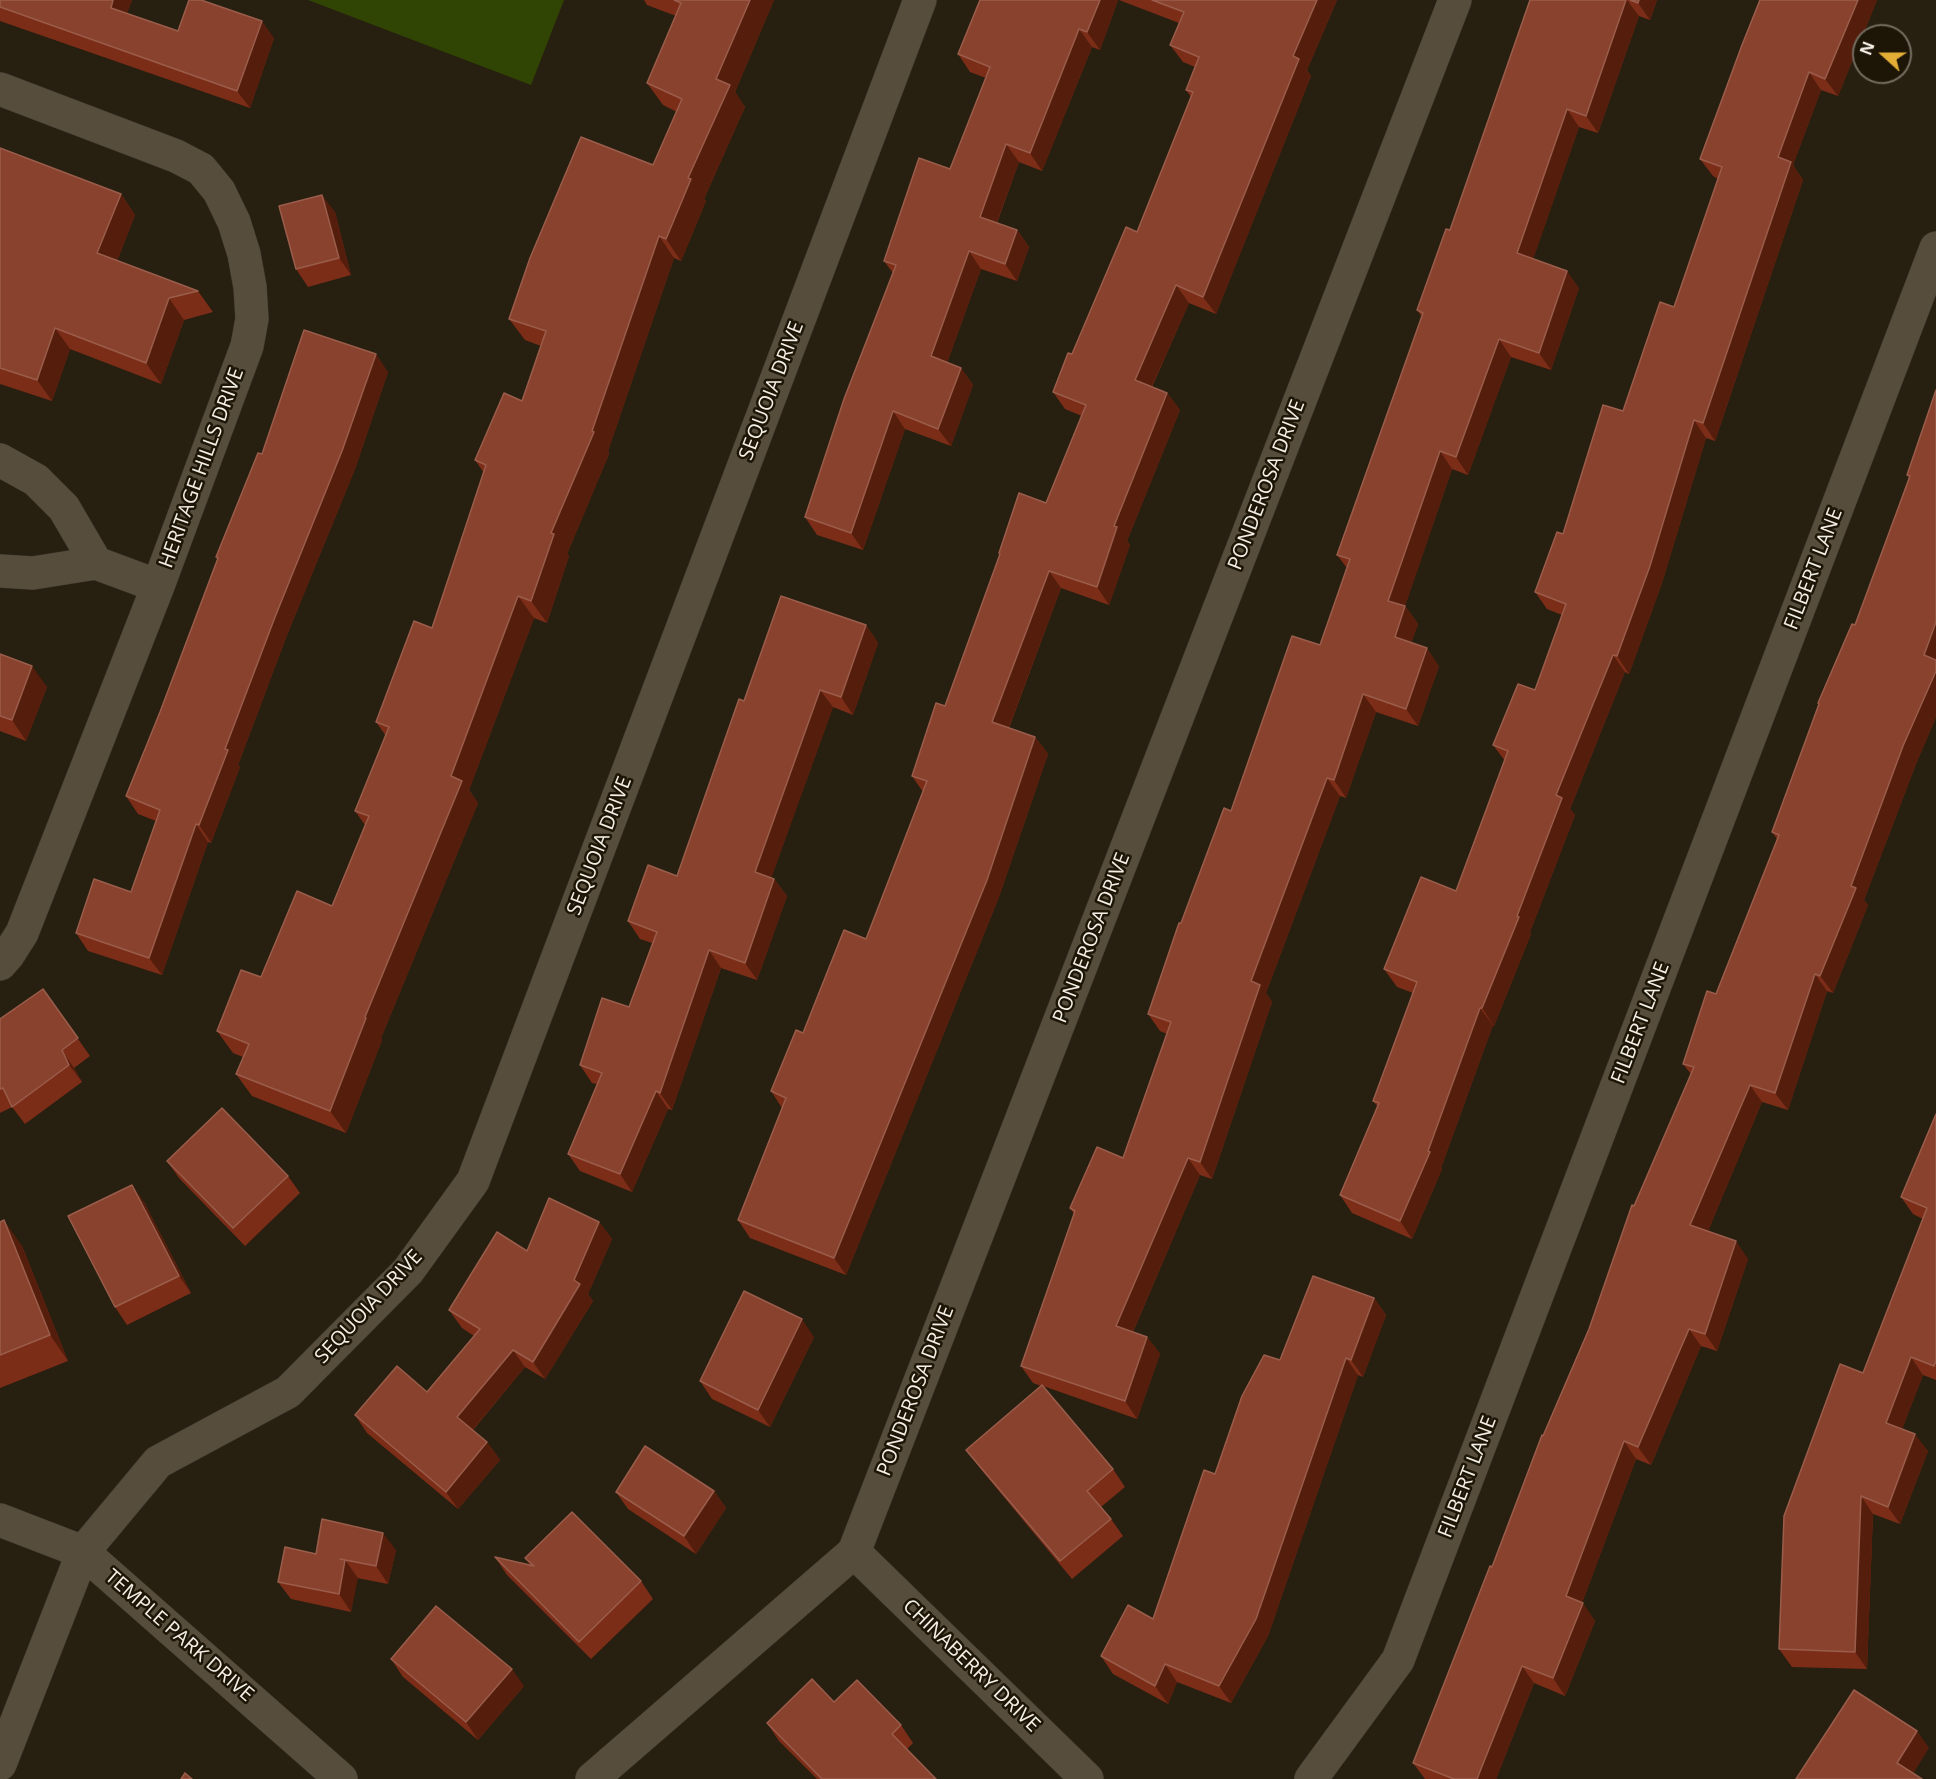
<!DOCTYPE html>
<html>
<head>
<meta charset="utf-8">
<style>
  body { margin:0 }
  #map { position:relative; width:1936px; height:1779px; overflow:hidden; background:#271f10; font-family:"Open Sans",sans-serif }
  canvas { display:block }
  .north { position:absolute; left:1852px; top:24px; width:60px; height:60px; box-sizing:border-box; background:#1d1607; border:2px solid #736d60; border-radius:50%; rotate:291deg; font-size:16px; font-weight:700; line-height:24px; text-align:center; color:#f4efe5 }
  .north::after { content:''; display:block; margin:auto; width:21px; height:27px; background:#e3ae35; clip-path:polygon(50% 0,100% 100%,50% 72%,0 100%) }
</style>
</head>
<body>
<div id="map">
<canvas width="1936" height="1779"></canvas>
<div class="north">N</div>
</div>
<script>
const ctx = document.querySelector('canvas').getContext('2d');
ctx.lineJoin = 'round';
function paint(path, color) { ctx.fillStyle = color; ctx.fill(path, 'evenodd'); }
const toPath = rows => new Path2D(rows.map(r => 'M' + r).join(''));
function trace(path, color, width, dash) { ctx.strokeStyle = color; ctx.lineWidth = width; ctx.lineCap = dash ? 'butt' : 'round'; ctx.setLineDash(dash || []); ctx.stroke(path); }
function label(font, color, halo, rows, align = 'center') {
  ctx.font = font + ' "Open Sans",sans-serif'; ctx.lineWidth = 5; ctx.setLineDash([]); ctx.textBaseline = 'middle'; ctx.strokeStyle = halo; ctx.fillStyle = color; for (const [text, x, y, turn = 0] of rows) {
    ctx.save(); ctx.translate(x, y); ctx.rotate((+turn || 0) * Math.PI / 180); ctx.textAlign = isNaN(turn) ? turn : align; if (halo) ctx.strokeText(text, 0, 0); ctx.fillText(text, 0, 0); ctx.restore();
  }
}
paint(toPath([
  [308,0,564,0,531,85]
]), '#304504');
const minor = toPath([
  [0,89,176,156,201,169,219,191,234,222,244,254,250,287,252,319,247,346,158,586,22,933,8,955,0,964],
  [0,460,36,480,64,508,96,563],
  [0,571,33,573,96,563,158,586],
  [0,1520,83,1552,341,1779],
  [854,1552,1087,1779],
  [0,1764,83,1552,158,1462,288,1392,408,1271,473,1181,920,0],
  [592,1779,854,1552,1455,0],
  [1311,1779,1398,1660,1936,248]
]);
trace(minor, '#3e372e', 34);
trace(minor, '#564d3c', 33);
paint(toPath([
  [0,0,132,0,127,13,178,31,274,38,250,108,0,21],
  [644,0,774,0,735,92,745,107,704,199,706,201,681,261,674,258,608,451,609,454,567,554,569,556,547,623,534,618,469,790,478,803,381,1038,382,1040,346,1133,252,1096,236,1074,243,1057,233,1053,217,1031,261,977,332,906,365,825,355,811,386,736,376,722,432,628,484,473,475,460,522,401,541,346,525,340,509,319,653,165,677,112,663,105,647,83,676,16,647,5],
  [1118,0,1100,50,1092,47,1042,171,1019,162,997,223,1017,230,1029,247,1017,281,981,269,947,363,961,368,973,385,951,446,905,429,863,550,817,535,805,517,893,273,884,261,950,169,986,78,970,72,958,54],
  [1119,0,1337,0,1307,70,1311,76,1216,314,1189,303,1152,387,1167,393,1180,410,1127,541,1130,545,1109,605,1061,588,1009,728,1035,737,1048,754,999,897,846,1275,750,1238,738,1220,782,1108,771,1091,803,1033,866,939,923,792,912,776,945,706,1000,555,999,553,1046,503,1082,416,1065,409,1053,392,1137,232,1191,97,1186,90,1195,67,1183,62,1170,45,1179,23],
  [1530,0,1657,0,1650,20,1639,16,1598,133,1579,127,1533,259,1579,288,1551,370,1511,357,1468,475,1452,469,1405,606,1418,624,1411,643,1439,666,1418,726,1376,712,1346,798,1340,796,1266,993,1272,1002,1212,1179,1200,1175,1133,1332,1147,1337,1160,1354,1137,1419,1043,1386,1113,1469,1125,1487,1101,1507,1111,1519,1123,1536,1072,1579,979,1467,966,1450,1041,1386,1033,1383,1021,1366,1074,1214,1070,1208,1123,1158,1167,1034,1160,1031,1148,1014,1181,923,1231,811,1320,645,1347,568,1337,555,1422,317,1417,310,1450,230],
  [1877,0,1838,96,1821,90,1793,165,1803,180,1715,441,1706,438,1662,583,1629,674,1625,672,1570,809,1575,815,1530,932,1531,934,1494,1026,1493,1025,1441,1168,1442,1169,1412,1239,1352,1213,1340,1195,1378,1107,1373,1101,1413,993,1397,987,1384,969,1456,891,1505,761,1493,745,1535,690,1562,615,1547,609,1535,592,1674,307,1718,179,1713,176,1700,159],
  [0,148,121,194,135,215,117,261,198,291,213,312,184,320,161,384,70,349,52,401,0,384],
  [335,212,351,275,308,287,296,269],
  [388,372,355,469,287,635,238,765,240,767,211,843,208,842,162,975,88,951,76,933,131,892,156,821,138,814,126,796,160,712,218,560,216,557,262,454],
  [1936,390,1936,717,1916,764,1864,900,1868,905,1833,993,1827,991,1788,1110,1762,1102,1708,1231,1748,1259,1717,1351,1701,1346,1651,1465,1636,1459,1582,1603,1595,1621,1565,1696,1534,1683,1496,1779,1425,1779,1413,1763,1492,1567,1543,1436,1589,1329,1634,1206,1691,1074,1683,1064,1716,994,1777,839,1772,832,1819,705,1818,703,1855,625,1909,478,1907,475],
  [866,625,878,643,853,715,833,707,771,878,774,879,787,896,757,980,721,968,672,1110,668,1109,632,1192,580,1171,568,1154,597,1084,592,1083,580,1065,629,1007,652,943,640,939,628,921,677,876,744,701],
  [0,654,47,687,26,741,0,731],
  [43,989,90,1056,74,1068,82,1082,25,1124,12,1107,0,1113,0,1019],
  [1936,1114,1936,1380,1923,1375,1902,1429,1928,1451,1900,1524,1873,1514,1867,1669,1792,1667,1779,1649,1863,1373,1923,1219,1913,1214,1901,1197],
  [167,1161,288,1176,300,1193,245,1246,179,1178],
  [144,1202,191,1293,127,1325,115,1307],
  [0,1222,22,1246,68,1361,0,1388],
  [599,1222,612,1239,588,1294,593,1301,545,1379,525,1367,473,1430,487,1442,500,1460,458,1509,367,1433,355,1415,427,1392,474,1336,462,1328,449,1310,527,1251],
  [1374,1298,1386,1315,1363,1377,1358,1375,1268,1636,1231,1703,1177,1682,1168,1704,1113,1674,1101,1656,1153,1619,1215,1474,1280,1360],
  [814,1337,770,1427,712,1399,700,1381],
  [714,1491,726,1508,696,1554,628,1509,616,1492],
  [396,1550,388,1584,357,1578,351,1612,291,1599,278,1582,316,1554],
  [495,1557,530,1565,525,1558,641,1581,653,1599,591,1659,507,1575],
  [391,1659,524,1686,478,1740,403,1677],
  [834,1702,901,1725,913,1743,907,1749,936,1779,817,1779,779,1741,767,1723]
]), '#7c2d18');
paint(toPath([
  [113,0,132,0,123,25,111,8],
  [750,0,774,0,735,92,745,107,704,199,706,201,681,261,666,239,716,79],
  [1100,0,1118,0,1100,50,1087,32],
  [1317,0,1337,0,1307,70,1311,76,1216,314,1203,297,1293,56],
  [1626,0,1627,0,1639,16,1598,133,1586,116],
  [1639,0,1657,0,1650,20,1638,3],
  [1858,0,1877,0,1838,96,1825,79],
  [262,21,274,38,250,108,237,91],
  [1079,29,1092,47,1042,171,1030,153],
  [1809,72,1821,90,1793,165,1803,180,1715,441,1703,423,1778,157],
  [1567,109,1579,127,1529,271,1517,253],
  [1006,144,1019,162,992,235,980,217],
  [121,194,135,215,112,274,97,253],
  [322,195,335,212,351,275,339,258],
  [1017,230,1029,247,1017,281,1005,264],
  [659,236,674,258,608,451,609,454,567,554,569,556,547,623,531,601,551,533,592,431],
  [969,251,981,269,943,374,931,356],
  [1567,271,1579,288,1551,370,1539,353],
  [1176,285,1189,303,1147,397,1135,380],
  [169,298,184,320,161,384,146,363],
  [55,328,70,349,52,401,37,380],
  [1499,339,1511,357,1468,475,1456,457],
  [376,354,388,372,355,469,287,635,238,765,240,767,211,843,199,825,225,749],
  [961,368,973,385,951,446,938,429],
  [1167,393,1180,410,1127,541,1130,545,1109,605,1097,587,1114,526],
  [893,411,905,429,863,550,851,533],
  [1694,420,1706,438,1662,583,1629,674,1617,656],
  [1440,451,1452,469,1401,618,1388,601],
  [1049,571,1061,588,1004,740,992,722],
  [518,596,534,618,469,790,478,803,381,1038,382,1040,346,1133,330,1111,365,1017,451,776],
  [1405,606,1418,624,1407,655,1395,637],
  [1936,622,1936,717,1916,764,1864,900,1868,905,1833,993,1820,976,1851,886,1924,655],
  [866,625,878,643,853,715,841,697],
  [1427,648,1439,666,1418,726,1406,709],
  [1613,655,1625,672,1570,809,1575,815,1530,932,1531,934,1494,1026,1482,1008,1556,795],
  [32,666,47,687,26,741,12,720],
  [820,690,833,707,767,890,755,872],
  [1363,694,1376,712,1346,798,1334,780],
  [1035,737,1048,754,999,897,846,1275,834,1258],
  [1327,778,1340,796,1266,993,1272,1002,1212,1179,1200,1162,1251,981],
  [196,824,208,842,162,975,149,958],
  [774,879,787,896,757,980,745,963],
  [709,950,721,968,672,1110,660,1093],
  [1815,974,1827,991,1788,1110,1775,1093],
  [1480,1008,1493,1025,1441,1168,1442,1169,1412,1239,1400,1221,1428,1151],
  [62,1050,74,1068,82,1082,69,1065],
  [1750,1085,1762,1102,1703,1243,1690,1225],
  [656,1091,668,1109,632,1192,620,1174],
  [1188,1158,1200,1175,1128,1343,1116,1326],
  [132,1185,144,1202,191,1293,179,1276],
  [4,1220,22,1246,68,1361,50,1335],
  [599,1222,612,1239,588,1294,593,1301,545,1379,533,1362,574,1280],
  [1736,1241,1748,1259,1717,1351,1705,1334],
  [1374,1298,1386,1315,1363,1377,1351,1360],
  [802,1319,814,1337,770,1427,758,1410],
  [1689,1329,1701,1346,1651,1465,1638,1447],
  [1147,1337,1160,1354,1137,1419,1125,1401],
  [513,1350,525,1367,469,1434,457,1417],
  [1911,1357,1923,1375,1898,1440,1886,1423],
  [1346,1358,1358,1375,1268,1636,1231,1703,1219,1686],
  [1915,1434,1928,1451,1900,1524,1888,1507],
  [1624,1441,1636,1459,1578,1614,1566,1596],
  [487,1442,500,1460,458,1509,446,1492],
  [714,1491,726,1508,696,1554,684,1536],
  [1861,1496,1873,1514,1867,1669,1855,1652],
  [383,1533,396,1550,388,1584,376,1566],
  [345,1560,358,1578,351,1612,339,1594],
  [1583,1603,1595,1621,1565,1696,1553,1678],
  [1165,1664,1177,1682,1168,1704,1155,1686],
  [1522,1666,1534,1683,1496,1779,1477,1779],
  [512,1669,524,1686,478,1740,466,1722],
  [1917,1731,1929,1748,1910,1779,1897,1763]
]), '#551e0c');
const building = toPath([
  [0,0,113,0,111,8,178,31,189,0,201,0,262,21,237,91,0,7,0,0],
  [674,0,750,0,716,79,730,85,688,178,691,179,666,239,659,236,592,431,594,432,551,533,554,534,531,601,518,596,451,776,462,781,365,1017,366,1018,330,1111,236,1074,249,1044,217,1031,241,970,261,977,297,891,332,906,369,816,355,811,389,727,376,722,414,621,432,628,486,465,475,460,504,393,522,401,546,331,509,319,530,258,581,137,653,165,682,99,647,83,681,3,674,0],
  [980,0,1100,0,1087,32,1079,29,1030,153,1006,144,980,217,1017,230,1005,264,969,251,931,356,961,368,938,429,893,411,851,533,805,517,844,399,896,265,884,261,919,158,950,169,990,67,958,54,980,0],
  [1152,0,1317,0,1293,56,1299,59,1203,297,1176,285,1135,380,1167,393,1114,526,1117,527,1097,587,1049,571,992,722,1035,737,987,880,834,1258,738,1220,786,1098,771,1091,796,1030,803,1033,844,930,866,939,927,781,912,776,936,703,945,706,1000,554,999,553,1019,493,1046,503,1086,405,1053,392,1068,353,1072,354,1126,227,1137,232,1193,92,1186,90,1199,57,1170,45,1184,12,1152,0],
  [1530,0,1626,0,1586,116,1567,109,1517,253,1567,271,1539,353,1499,339,1456,457,1440,451,1388,601,1405,606,1395,637,1427,648,1406,709,1363,694,1334,780,1327,778,1251,981,1260,985,1200,1162,1188,1158,1116,1326,1147,1337,1125,1401,1021,1366,1075,1211,1070,1208,1097,1147,1123,1158,1171,1022,1148,1014,1179,923,1181,923,1224,808,1231,811,1292,636,1320,645,1350,559,1337,555,1423,313,1417,310,1446,229,1450,230,1530,0],
  [1630,0,1639,0,1638,3,1630,0],
  [1760,0,1858,0,1825,79,1809,72,1778,157,1791,162,1703,423,1694,420,1650,566,1617,656,1613,655,1556,795,1562,798,1517,916,1519,917,1482,1008,1480,1008,1428,1151,1430,1152,1400,1221,1340,1195,1379,1103,1373,1101,1417,982,1384,969,1421,877,1456,891,1508,751,1493,745,1518,684,1535,690,1566,604,1535,592,1557,532,1563,534,1603,405,1623,411,1660,302,1674,307,1722,167,1700,159,1742,45,1760,0],
  [0,148,121,194,97,253,198,291,169,298,146,363,55,328,37,380,0,368,0,148],
  [322,195,339,258,296,269,279,206,322,195],
  [304,330,376,354,342,451,275,617,225,749,228,750,199,825,196,824,149,958,76,933,94,879,131,892,160,810,126,796,160,712,218,558,216,557,258,453,262,454,304,330],
  [1936,390,1936,622,1924,655,1936,660,1936,671,1903,746,1851,886,1856,888,1820,976,1815,974,1775,1093,1750,1085,1690,1225,1736,1241,1705,1334,1689,1329,1638,1447,1624,1441,1566,1596,1583,1603,1553,1678,1522,1666,1477,1779,1454,1779,1413,1763,1490,1566,1492,1567,1542,1435,1543,1436,1589,1329,1632,1205,1634,1206,1694,1067,1683,1064,1707,991,1716,994,1779,835,1772,832,1819,704,1818,703,1852,624,1855,625,1910,476,1907,475,1936,390],
  [781,596,866,625,841,697,820,690,755,872,774,879,745,963,709,950,660,1093,656,1091,620,1174,568,1154,602,1073,580,1065,602,998,629,1007,657,932,628,921,648,865,677,876,739,699,744,701,781,596],
  [0,654,32,666,12,720,0,716,0,654],
  [43,989,78,1038,62,1050,69,1065,12,1107,3,1088,0,1089,0,1019,43,989],
  [222,1108,288,1176,233,1228,167,1161,222,1108],
  [1936,1114,1936,1361,1934,1366,1911,1357,1886,1423,1915,1434,1888,1507,1861,1496,1855,1652,1779,1649,1784,1516,1840,1364,1863,1373,1927,1208,1901,1197,1936,1114],
  [132,1185,179,1276,115,1307,68,1216,132,1185],
  [549,1198,599,1222,574,1280,580,1284,533,1362,513,1350,457,1417,487,1442,446,1492,355,1415,397,1366,427,1392,480,1329,449,1310,497,1232,527,1251,549,1198],
  [4,1220,50,1335,0,1355,0,1222,4,1220],
  [1313,1276,1374,1298,1351,1360,1346,1358,1256,1619,1219,1686,1165,1664,1155,1686,1101,1656,1128,1605,1153,1619,1204,1470,1215,1474,1242,1396,1264,1355,1280,1360,1313,1276],
  [744,1291,802,1319,758,1410,700,1381,744,1291],
  [1042,1385,1113,1469,1087,1491,1111,1519,1060,1561,966,1450,1042,1385],
  [645,1446,714,1491,684,1536,616,1492,645,1446],
  [572,1512,641,1581,579,1642,495,1557,534,1566,525,1558,572,1512],
  [322,1519,383,1533,376,1566,340,1559,345,1560,339,1594,278,1582,285,1547,316,1554,322,1519],
  [436,1606,512,1669,466,1722,391,1659,436,1606],
  [812,1679,834,1702,857,1680,901,1725,892,1734,936,1779,822,1779,767,1723,812,1679],
  [1854,1690,1917,1731,1897,1763,1922,1779,1796,1779,1854,1690],
  [185,1773,192,1779,181,1779,185,1773]
]);
paint(building, '#89422e');
trace(building, '#9a5d4b', 1.5);
label('20px', '#f4efe5', '#1d1607', [
  ["SEQUOIA DRIVE",772,391,-69],
  ["HERITAGE HILLS DRIVE",202,468,-70],
  ["PONDEROSA DRIVE",1267,485,-69],
  ["FILBERT LANE",1814,569,-69],
  ["SEQUOIA DRIVE",600,846,-69],
  ["PONDEROSA DRIVE",1092,938,-69],
  ["FILBERT LANE",1641,1023,-69],
  ["SEQUOIA DRIVE",369,1307,-47],
  ["PONDEROSA DRIVE",916,1391,-69],
  ["FILBERT LANE",1468,1477,-69],
  ["TEMPLE PARK DRIVE",179,1636,41],
  ["CHINABERRY DRIVE",971,1666,44]
]);
</script>
</body>
</html>
